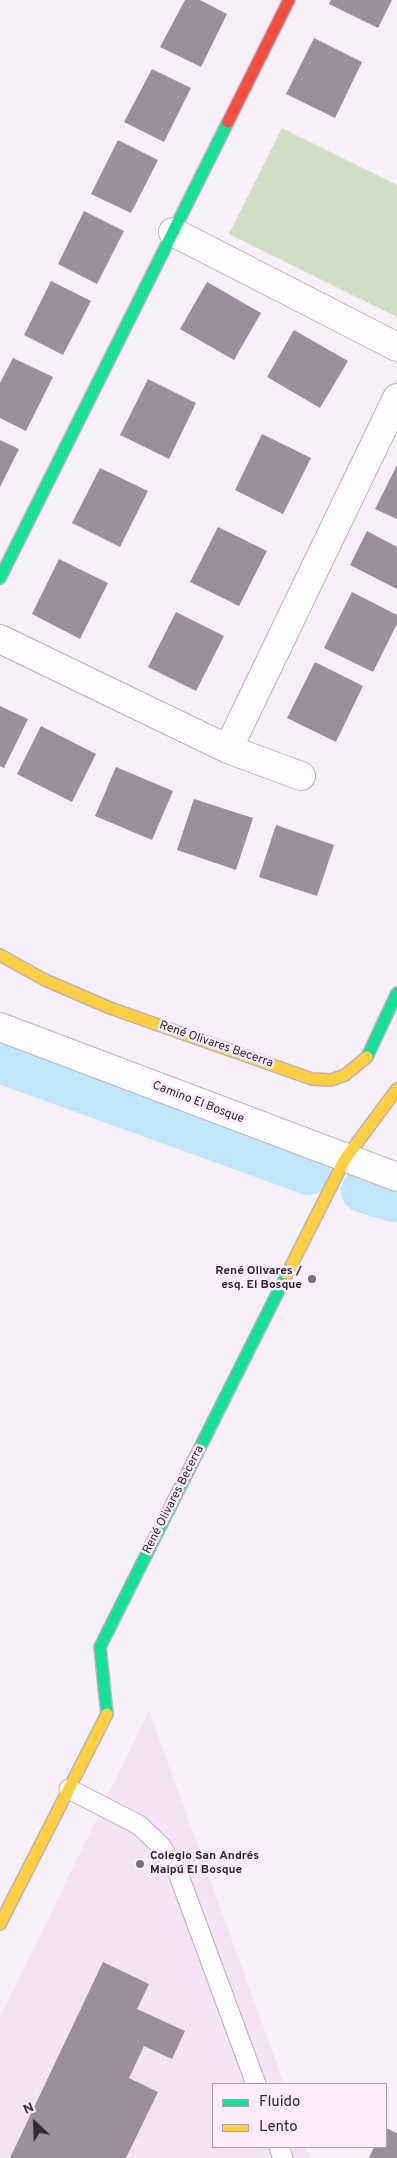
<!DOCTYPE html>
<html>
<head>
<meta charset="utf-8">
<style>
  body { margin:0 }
  #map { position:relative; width:397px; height:2158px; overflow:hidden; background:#f7f0f8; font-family:Overpass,sans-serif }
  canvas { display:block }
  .legend { position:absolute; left:212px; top:2083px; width:175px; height:65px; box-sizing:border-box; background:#faecfb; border:1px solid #a99eaa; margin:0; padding:6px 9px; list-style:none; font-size:15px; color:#2f2a30 }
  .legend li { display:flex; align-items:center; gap:10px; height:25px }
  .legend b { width:25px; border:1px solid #a99eaa }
  .north { position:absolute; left:10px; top:2098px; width:50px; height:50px; -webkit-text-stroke:4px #faecfb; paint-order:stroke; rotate:336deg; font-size:14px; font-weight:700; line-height:20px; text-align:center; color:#2f2a30 }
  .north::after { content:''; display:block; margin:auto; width:18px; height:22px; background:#2f2a30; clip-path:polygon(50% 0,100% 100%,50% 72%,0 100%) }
</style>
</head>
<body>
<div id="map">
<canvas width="397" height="2158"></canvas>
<ul class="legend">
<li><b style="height:6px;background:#16e098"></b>Fluido</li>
<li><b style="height:6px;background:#ffcf43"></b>Lento</li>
</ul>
<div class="north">N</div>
</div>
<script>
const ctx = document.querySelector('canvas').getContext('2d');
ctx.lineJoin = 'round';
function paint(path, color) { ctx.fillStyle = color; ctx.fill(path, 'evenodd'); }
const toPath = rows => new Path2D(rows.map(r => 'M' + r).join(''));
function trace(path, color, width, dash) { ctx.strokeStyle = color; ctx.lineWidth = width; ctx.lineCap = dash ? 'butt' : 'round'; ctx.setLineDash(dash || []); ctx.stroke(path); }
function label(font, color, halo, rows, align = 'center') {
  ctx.font = font + ' Overpass,sans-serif'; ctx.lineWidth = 5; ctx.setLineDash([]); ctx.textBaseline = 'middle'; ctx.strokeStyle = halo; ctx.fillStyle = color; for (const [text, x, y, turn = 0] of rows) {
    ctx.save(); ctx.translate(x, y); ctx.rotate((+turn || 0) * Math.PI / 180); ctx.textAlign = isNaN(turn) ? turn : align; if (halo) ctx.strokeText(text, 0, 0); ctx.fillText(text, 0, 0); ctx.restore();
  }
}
paint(toPath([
  [149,1711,284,2084,213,2084,213,2147,306,2147,310,2158,0,2158,0,2018]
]), '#f2e4f3');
paint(toPath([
  [282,128,397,185,397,317,229,234]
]), '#cfdec5');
trace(toPath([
  [0,1061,309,1173],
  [363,1191,393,1200]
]), '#c2e6f9', 44);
paint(toPath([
  [185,0,200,0,227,14,201,67,160,47],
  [331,0,392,0,378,28,329,4],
  [314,38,362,62,335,118,286,94],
  [152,69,191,88,164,142,124,122],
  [118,140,158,160,131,213,91,194],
  [84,211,124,231,97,284,58,264],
  [51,281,91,301,63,355,24,335],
  [207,282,261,313,234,360,180,329],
  [294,330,348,361,320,408,267,377],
  [13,358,53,377,26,431,0,418,0,383],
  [148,379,196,403,169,459,120,435],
  [262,434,311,458,283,514,235,490],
  [0,440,19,449,0,487],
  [397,465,397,519,375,509],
  [100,468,148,491,120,547,72,523],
  [218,527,267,551,239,606,190,582],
  [367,531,397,547,397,589,350,565],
  [59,559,108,583,80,639,32,614],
  [352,592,397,615,397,624,373,672,324,648],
  [176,612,224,636,196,691,148,667],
  [315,662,363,686,336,742,287,718],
  [0,706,28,719,4,768,0,766],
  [41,726,96,754,72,802,17,774],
  [116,767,173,791,152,840,95,816],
  [194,799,253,818,236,870,177,850],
  [276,825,334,845,317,896,259,877],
  [103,1962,149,1984,137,2009,185,2031,172,2059,144,2046,129,2078,158,2092,126,2158,10,2158],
  [386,2128,397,2133,397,2158,369,2158,374,2147,386,2147]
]), '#9b8e9d');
const lane = toPath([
  [69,1789,139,1825,161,1846,178,1873,256,2084],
  [279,2147,283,2158]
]);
const street = toPath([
  [173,232,397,347],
  [0,639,228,749,301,776],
  [228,749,397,398],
  [0,1027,397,1177]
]);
const fast = toPath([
  [0,578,228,122],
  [367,1057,397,993],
  [107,1714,100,1647,287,1274]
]);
const slow = toPath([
  [0,955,45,980,110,1008,312,1079,331,1080,345,1075,367,1057],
  [287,1274,345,1159,397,1089],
  [0,1924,107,1714]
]);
const jam = toPath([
  [228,122,289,0]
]);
trace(lane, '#b9b3b9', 21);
trace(street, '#b9b3b9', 30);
trace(fast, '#b9b3b9', 14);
trace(slow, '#b9b3b9', 14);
trace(jam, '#b9b3b9', 14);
trace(lane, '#fefdfe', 19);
trace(street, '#fefdfe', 28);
trace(fast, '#16e098', 11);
trace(slow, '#ffcf43', 11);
trace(jam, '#f24e42', 11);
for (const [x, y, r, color] of [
  [312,1279,5,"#756f76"],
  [140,1864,5,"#756f76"]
]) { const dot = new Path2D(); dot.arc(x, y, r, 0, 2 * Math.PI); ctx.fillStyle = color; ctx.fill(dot); trace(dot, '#faecfb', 2); }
label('12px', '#2f2a30', '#faecfb', [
  ["René Olivares Becerra",216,1045,19],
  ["Camino El Bosque",198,1103,21],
  ["René Olivares Becerra",174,1500,-63]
]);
label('bold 12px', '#2f2a30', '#faecfb', [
  ["René Olivares /",302,1272],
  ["esq. El Bosque",302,1286],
  ["Colegio San Andrés",150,1857,"left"],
  ["Maipú El Bosque",150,1871,"left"]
], 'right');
</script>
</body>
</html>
